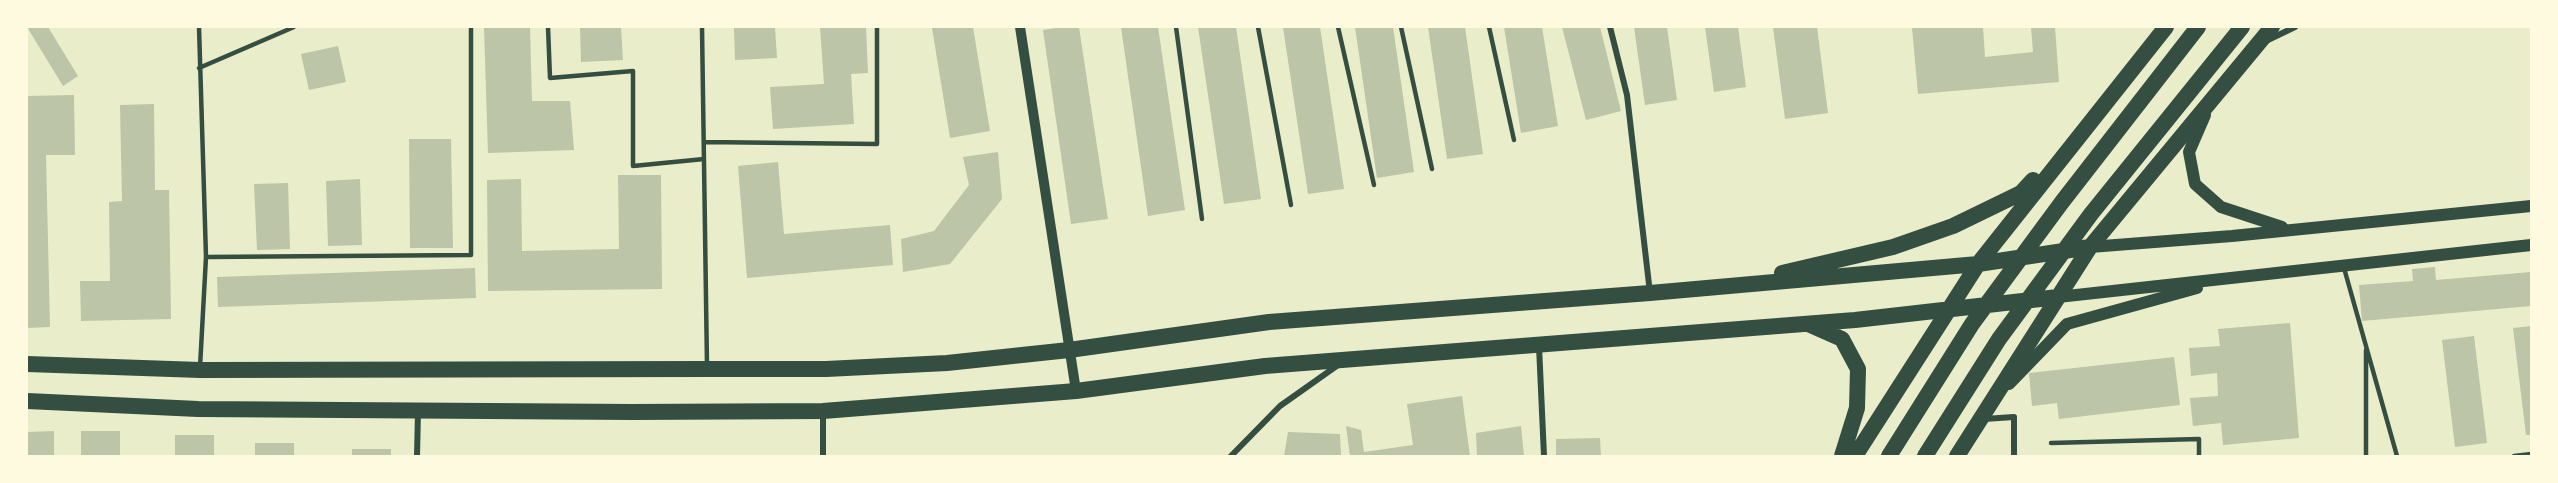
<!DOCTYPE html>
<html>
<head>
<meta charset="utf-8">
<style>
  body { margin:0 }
  #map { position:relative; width:2558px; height:483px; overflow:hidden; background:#e9edc9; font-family:"Zilla Slab",serif }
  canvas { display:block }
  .frame { position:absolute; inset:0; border:28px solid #fefae0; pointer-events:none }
</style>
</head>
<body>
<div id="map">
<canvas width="2558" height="483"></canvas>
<div class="frame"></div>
</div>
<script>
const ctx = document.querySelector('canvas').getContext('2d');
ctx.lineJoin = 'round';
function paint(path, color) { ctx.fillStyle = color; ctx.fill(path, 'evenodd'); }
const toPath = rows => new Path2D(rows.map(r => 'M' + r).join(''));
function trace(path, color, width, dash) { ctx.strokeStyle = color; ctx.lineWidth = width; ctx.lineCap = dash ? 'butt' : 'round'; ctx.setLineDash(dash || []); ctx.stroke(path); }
paint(toPath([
  [27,27,48,27,78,76,63,86],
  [484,27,530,27,532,101,570,101,574,150,488,153],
  [580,27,621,27,623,60,581,62],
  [734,27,775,27,777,58,735,60],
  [820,27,866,27,868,73,851,74,854,124,773,129,770,87,824,84],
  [973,27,990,131,950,138,932,28],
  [1063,27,1079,27,1108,219,1071,224,1043,30],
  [1121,27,1158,27,1185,210,1148,216],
  [1198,27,1236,27,1261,199,1224,204],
  [1283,27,1320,27,1344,189,1308,194],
  [1355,27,1393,27,1414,172,1377,178],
  [1428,27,1465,27,1483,154,1447,159],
  [1504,27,1542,27,1558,126,1521,133],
  [1562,27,1600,27,1621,111,1586,120],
  [1634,27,1667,27,1677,100,1645,105],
  [1705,27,1738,27,1746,87,1714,92],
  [1773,27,1817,27,1828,113,1785,119],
  [1912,27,1983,27,1985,57,2033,52,2031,27,2055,27,2059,82,1918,94],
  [338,46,346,82,309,90,301,54],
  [74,95,75,155,46,155,50,327,27,328,27,96],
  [154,104,155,190,169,190,171,319,81,321,80,281,110,281,109,202,122,201,120,105],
  [409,139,451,139,453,248,410,248],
  [998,152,1002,199,950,264,903,272,901,239,934,231,969,185,963,157],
  [778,162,784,234,890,225,893,265,747,278,738,166],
  [618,175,661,175,662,289,488,291,487,180,521,179,522,251,619,249],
  [360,179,362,245,328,246,326,181],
  [288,183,290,249,257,250,254,184],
  [2435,267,2436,280,2531,272,2531,306,2362,321,2359,285,2413,281,2412,269],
  [475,268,476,298,218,307,217,277],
  [2290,323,2299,438,2223,445,2221,423,2193,426,2190,398,2218,396,2217,373,2191,376,2189,348,2220,346,2218,329],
  [2531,326,2531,435,2526,435,2513,328],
  [2474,336,2487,443,2455,447,2442,340],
  [2174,357,2180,405,2059,419,2057,403,2032,406,2029,373],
  [1462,396,1470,456,1350,456,1346,426,1361,430,1364,452,1413,445,1407,404],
  [1521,426,1524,456,1477,456,1476,433],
  [54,431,54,456,27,456,27,432],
  [81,431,120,431,120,456,81,456],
  [1288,432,1340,434,1341,456,1284,456],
  [175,435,214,435,214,456,175,456],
  [1600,438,1601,456,1556,456,1556,439],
  [255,443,294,443,294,456,255,456],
  [352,449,391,449,391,456,352,456]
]), '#bcc5a7');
trace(toPath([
  [199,27,206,257,200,367],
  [548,27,550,78,633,71,633,166,704,159],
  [702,27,707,366],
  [1176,27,1202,219],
  [1258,27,1291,205],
  [1338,27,1374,185],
  [1401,27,1432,169],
  [1489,27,1514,140],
  [199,68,294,27],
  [704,142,877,144,877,27],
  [206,257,471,255,471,27],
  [2344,268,2397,456],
  [2051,443,2199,439,2199,456],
  [2366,456,2366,350],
  [2514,456,2531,454]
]), '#344e41', 4.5);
trace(toPath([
  [1610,27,1627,95,1650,293],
  [2268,40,2295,27],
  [1539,346,1544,456],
  [823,411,823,456],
  [1984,419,2014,417,2014,456],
  [417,456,418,411],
  [1231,456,1280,406,1338,365]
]), '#344e41', 6);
trace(toPath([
  [1020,27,1076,391]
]), '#344e41', 10);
trace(toPath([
  [2205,115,2189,152,2195,184,2221,207,2282,227],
  [2090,247,2232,236,2531,206],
  [2058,297,2531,245],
  [2009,384,2067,324,2197,288]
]), '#344e41', 12);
trace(toPath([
  [1782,273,1893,247,1953,226,2021,193,2033,180],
  [1808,324,1842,339,1858,369,1857,408,1842,456],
  [27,364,200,370,707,369,826,369,947,363,1069,350,1269,322,1650,293,1978,264,2090,247],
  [27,401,198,409,632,412,823,411,1076,391,1265,366,1855,320,2058,297],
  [1855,456,1978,264,2166,27],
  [1889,456,1972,324,2062,202,2198,27],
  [1925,456,1999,339,2091,214,2242,27],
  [1957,456,2090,247,2272,27]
]), '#344e41', 16);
</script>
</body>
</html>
